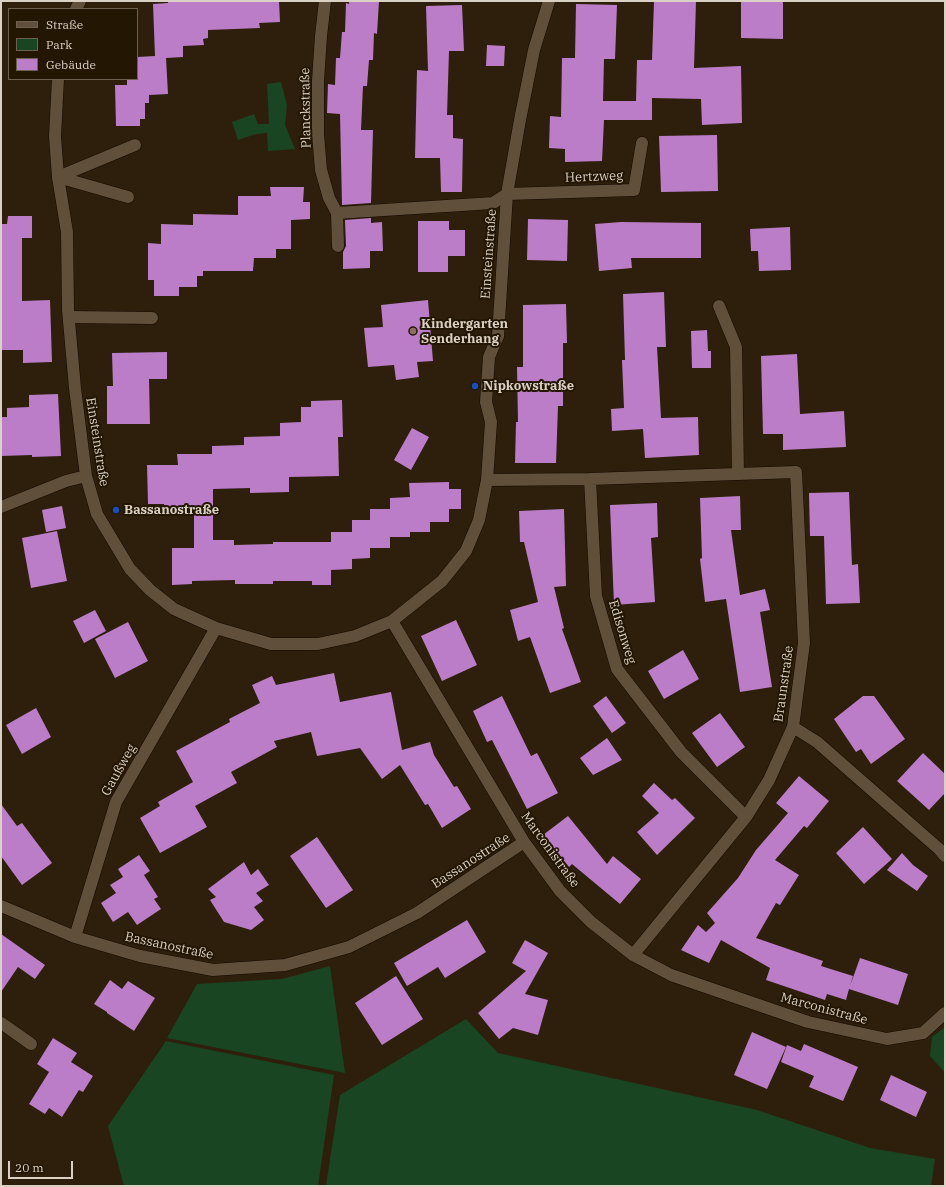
<!DOCTYPE html>
<html>
<head>
<meta charset="utf-8">
<style>
  body { margin:0 }
  #map { position:relative; width:946px; height:1187px; overflow:hidden; background:#2d1f0b; font-family:"IBM Plex Serif",serif }
  canvas { display:block }
  .frame { position:absolute; inset:0; border:2px solid #dad0c4; pointer-events:none }
  .legend { position:absolute; left:8px; top:8px; width:130px; height:72px; box-sizing:border-box; background:#231603; border:1px solid #6c6050; margin:0; padding:5px 7px; list-style:none; font-size:12px; color:#dad0c4 }
  .legend li { display:flex; align-items:center; gap:8px; height:20px }
  .legend b { width:20px; border:1px solid #6c6050 }
  .scale { position:absolute; left:8px; top:1161px; width:65px; height:18px; box-sizing:border-box; border:2px solid #dad0c4; border-top:0; padding-left:5px; font-size:12px; line-height:14px; white-space:nowrap; color:#dad0c4; -webkit-text-stroke:3px #231603; paint-order:stroke }
</style>
</head>
<body>
<div id="map">
<canvas width="946" height="1187"></canvas>
<div class="frame"></div>
<ul class="legend">
<li><b style="height:5px;background:#60503b"></b>Straße</li>
<li><b style="height:11px;background:#194522"></b>Park</li>
<li><b style="height:11px;background:#bb7dc8"></b>Gebäude</li>
</ul>
<div class="scale">20 m</div>
</div>
<script>
const ctx = document.querySelector('canvas').getContext('2d');
ctx.lineJoin = 'round';
function paint(path, color) { ctx.fillStyle = color; ctx.fill(path, 'evenodd'); }
const toPath = rows => new Path2D(rows.map(r => 'M' + r).join(''));
function trace(path, color, width, dash) { ctx.strokeStyle = color; ctx.lineWidth = width; ctx.lineCap = dash ? 'butt' : 'round'; ctx.setLineDash(dash || []); ctx.stroke(path); }
function label(font, color, halo, rows, align = 'center') {
  ctx.font = font + ' "IBM Plex Serif",serif'; ctx.lineWidth = 4; ctx.setLineDash([]); ctx.textBaseline = 'middle'; ctx.strokeStyle = halo; ctx.fillStyle = color; for (const [text, x, y, turn = 0] of rows) {
    ctx.save(); ctx.translate(x, y); ctx.rotate((+turn || 0) * Math.PI / 180); ctx.textAlign = isNaN(turn) ? turn : align; if (halo) ctx.strokeText(text, 0, 0); ctx.fillText(text, 0, 0); ctx.restore();
  }
}
paint(toPath([
  [281,82,287,105,285,125,295,149,268,151,267,133,256,134,238,140,232,122,254,114,258,124,269,124,267,84],
  [330,966,345,1073,167,1038,197,984,282,979],
  [466,1019,498,1053,757,1110,870,1148,935,1159,931,1186,326,1185,340,1095],
  [945,1027,945,1073,930,1056,932,1037],
  [166,1041,334,1075,318,1186,124,1186,108,1126]
]), '#194522');
paint(toPath([
  [168,1,279,1,280,22,259,23,260,28,208,30,208,38,203,39,204,45,183,46,183,57,166,58,168,94,149,95,149,103,145,103,145,119,140,119,140,126,116,126,115,85,127,85,127,79,137,79,137,57,155,56,153,4,168,3],
  [349,1,379,1,377,34,374,33,373,60,369,60,367,86,363,86,361,130,373,130,371,203,342,205,340,114,327,113,328,84,335,85,336,58,340,58,342,32,345,32,346,3,349,4],
  [654,1,696,1,694,68,741,66,742,123,702,125,701,99,652,98,652,120,604,120,602,161,565,162,565,149,549,148,550,116,561,117,562,58,575,58,576,4,617,5,615,59,604,59,603,101,636,101,637,60,652,60],
  [741,1,783,1,783,39,741,38],
  [462,5,464,51,449,51,447,115,453,115,453,138,463,139,462,192,441,192,440,158,415,158,417,70,428,71,426,6],
  [487,45,505,46,504,66,486,66],
  [717,135,718,191,661,192,659,136],
  [270,187,304,187,303,202,310,202,310,219,291,220,291,249,276,249,276,258,254,258,253,271,203,271,203,276,197,276,197,287,179,287,179,296,154,296,154,280,148,280,148,243,161,244,161,224,193,225,193,214,238,215,238,196,271,196],
  [8,216,32,216,32,238,22,238,22,301,50,300,52,362,23,363,23,350,1,350,1,224,7,224],
  [371,218,371,223,382,222,383,251,370,251,370,268,343,269,343,252,346,246,345,220],
  [528,219,568,220,567,261,527,260],
  [418,221,449,221,449,230,465,230,465,256,448,256,448,272,418,272],
  [621,222,701,223,701,258,631,258,632,268,599,271,595,224],
  [790,227,791,270,759,271,758,251,751,251,750,229],
  [664,292,666,347,657,347,661,418,698,417,699,455,645,458,643,429,612,431,611,409,624,408,622,360,625,360,623,294],
  [428,300,433,361,417,362,419,377,396,380,394,365,368,367,364,328,383,327,381,305],
  [566,304,567,343,563,343,563,406,558,406,556,463,515,463,516,422,518,422,517,367,523,367,523,305],
  [707,330,708,351,711,351,711,368,692,368,691,331],
  [167,352,167,379,149,379,150,424,107,424,107,386,113,386,112,353],
  [797,354,800,414,844,411,846,447,783,450,783,434,763,434,761,356],
  [58,394,61,456,32,457,32,455,1,456,1,417,7,417,7,408,29,407,29,395],
  [342,400,343,437,338,437,339,476,289,477,289,492,250,493,250,488,213,489,213,540,234,540,234,545,273,544,273,542,331,542,331,532,352,532,352,520,370,520,370,509,390,509,390,498,410,497,409,483,449,482,449,489,461,489,461,509,449,509,449,522,430,522,430,532,410,532,410,537,390,537,390,548,370,548,370,558,352,559,352,569,331,570,331,585,312,585,312,581,273,581,273,584,235,584,235,580,192,581,192,584,172,585,172,548,194,548,194,510,164,510,164,504,148,504,147,465,178,465,177,454,212,454,212,446,244,445,244,437,280,436,280,423,301,422,301,407,311,407,311,401],
  [412,428,429,437,411,470,394,460],
  [849,492,852,565,858,564,860,603,826,604,824,536,810,536,809,493],
  [740,496,741,530,731,530,740,595,765,589,770,610,760,612,772,687,740,692,726,599,705,602,700,559,702,558,700,498],
  [657,503,658,537,651,538,655,602,614,605,610,505],
  [62,506,66,528,46,532,42,510],
  [564,509,566,586,554,587,564,628,562,629,581,682,550,693,530,637,518,641,510,610,538,602,524,542,520,542,519,511],
  [57,531,67,581,31,588,22,538],
  [95,610,106,631,84,643,73,621],
  [456,620,477,665,442,681,421,636],
  [128,622,148,661,115,678,95,639],
  [683,650,699,679,664,699,648,671],
  [334,673,340,702,391,692,402,750,430,742,434,755,454,787,457,786,471,809,442,828,428,804,425,805,400,765,382,779,360,748,317,756,311,732,274,741,277,747,231,772,237,783,195,806,207,827,160,853,140,818,160,806,158,802,193,782,176,751,230,722,229,719,260,703,252,685,272,676,276,685],
  [502,696,531,756,537,753,558,793,527,809,492,740,487,742,473,711],
  [606,696,626,723,612,733,593,706],
  [863,696,874,696,905,739,871,764,861,749,856,752,834,719],
  [36,708,51,737,22,754,6,725],
  [720,713,745,747,717,767,692,733],
  [607,738,622,760,593,775,580,758],
  [923,753,945,774,945,793,929,810,897,781],
  [799,776,829,801,807,828,804,826,775,860,799,875,780,905,776,903,756,938,823,961,821,966,853,976,850,986,860,958,908,974,898,1005,849,989,846,1000,827,994,825,1000,766,980,770,968,721,940,709,963,681,950,698,925,706,932,715,923,707,913,738,878,756,850,788,813,776,803],
  [654,783,672,800,675,798,695,818,657,855,637,832,659,813,642,796],
  [1,804,17,826,22,823,52,863,22,885,1,856],
  [568,816,607,864,613,856,641,879,620,904,572,864,569,867,543,835],
  [863,827,892,859,864,884,836,853],
  [317,837,353,890,326,908,290,856],
  [902,853,913,865,928,876,917,891,887,870],
  [139,855,150,871,144,875,158,897,154,899,161,909,137,925,128,912,113,922,101,903,116,893,110,885,123,877,118,869],
  [244,862,251,875,258,869,269,885,256,893,263,901,254,907,264,920,251,930,224,922,210,900,216,897,208,889],
  [467,920,486,952,445,978,438,967,407,986,394,963],
  [1,934,45,965,35,979,18,967,1,992],
  [525,940,548,953,525,994,548,1000,538,1035,513,1028,499,1039,478,1013,526,971,512,963],
  [396,976,423,1019,382,1045,355,1003],
  [110,980,122,989,128,981,155,998,134,1031,107,1013,107,1012,94,1004],
  [752,1032,786,1047,767,1089,734,1075],
  [53,1038,77,1053,71,1062,93,1076,83,1092,79,1090,62,1117,49,1108,45,1114,29,1104,49,1072,37,1064],
  [804,1044,858,1067,843,1101,809,1087,814,1076,781,1062,787,1045,801,1051],
  [891,1075,927,1092,916,1117,880,1100]
]), '#bb7dc8');
const lane = toPath([
  [58,177,135,145],
  [58,177,128,197],
  [338,246,337,213,493,203,507,194,634,190,642,143],
  [719,306,736,347,738,474],
  [69,317,152,318]
]);
const street = toPath([
  [325,1,321,36,318,81,318,134,321,170,329,198,337,213],
  [76,9,80,1],
  [58,79,55,136,58,177,67,232,68,310,75,388,86,476,97,514,130,569,150,590,174,609,216,628,271,644,318,644,355,636,392,621,442,581,466,551,479,520,487,480,488,466,491,422,486,402,489,357,498,336,507,194,520,120,534,50,549,1],
  [590,479,596,596,617,669,681,752,746,817],
  [487,480,590,479,796,472,804,643,793,727,769,780,746,817,633,955],
  [1,507,66,481,86,476],
  [392,621,524,842,560,891,591,922,633,955,671,975,808,1022,887,1039,923,1033,945,1013],
  [793,727,817,742,939,849,945,856],
  [1,906,75,937,140,956,213,970,285,965,349,947,417,913,524,842],
  [75,937,116,802,216,628],
  [1,1023,31,1044]
]);
trace(lane, '#150900', 13);
trace(street, '#150900', 13);
trace(lane, '#60503b', 12);
trace(street, '#60503b', 12);
for (const [x, y, r, color] of [
  [413,331,4,"#8d6e63"],
  [475,386,4,"#1a4fb4"],
  [116,510,4,"#1a4fb4"]
]) { const dot = new Path2D(); dot.arc(x, y, r, 0, 2 * Math.PI); ctx.fillStyle = color; ctx.fill(dot); trace(dot, '#231603', 1.5); }
label('13px', '#dad0c4', '#231603', [
  ["Planckstraße",306,108,-91],
  ["Hertzweg",594,177,-2],
  ["Einsteinstraße",489,254,-86],
  ["Einsteinstraße",97,442,81],
  ["Edisonweg",622,632,73],
  ["Braunstraße",784,684,-82],
  ["Gaußweg",119,770,-61],
  ["Marconistraße",550,850,54],
  ["Bassanostraße",471,861,-33],
  ["Bassanostraße",169,946,12],
  ["Marconistraße",824,1009,15]
]);
label('bold 13px', '#dad0c4', '#231603', [
  ["Kindergarten",421,324],
  ["Senderhang",421,339],
  ["Nipkowstraße",483,386],
  ["Bassanostraße",124,510]
], 'left');
</script>
</body>
</html>
